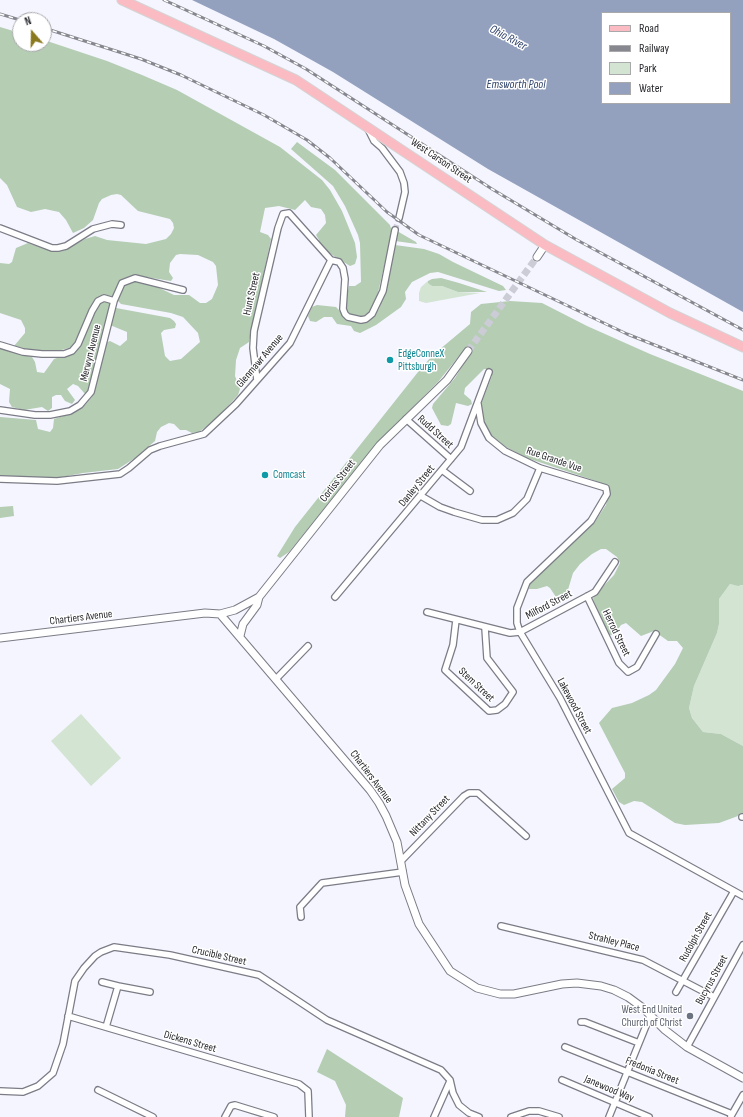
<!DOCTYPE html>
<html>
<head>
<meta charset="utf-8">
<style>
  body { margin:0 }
  #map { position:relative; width:743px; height:1117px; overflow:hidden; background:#f4f5ff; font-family:"Sofia Sans Condensed",sans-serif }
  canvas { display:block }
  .legend { position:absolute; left:601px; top:12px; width:130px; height:92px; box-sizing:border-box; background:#fff; border:1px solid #a9a9ab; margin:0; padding:5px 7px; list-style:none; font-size:12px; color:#28292d }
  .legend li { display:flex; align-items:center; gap:8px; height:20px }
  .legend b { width:20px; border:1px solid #a9a9ab }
  .north { position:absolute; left:12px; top:12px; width:40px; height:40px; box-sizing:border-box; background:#fff; border:1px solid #a9a9ab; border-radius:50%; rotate:340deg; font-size:11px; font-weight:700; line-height:16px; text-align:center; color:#28292d }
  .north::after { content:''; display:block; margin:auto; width:14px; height:18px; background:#8b791e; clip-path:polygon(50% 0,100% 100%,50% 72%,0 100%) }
</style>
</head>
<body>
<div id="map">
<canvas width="743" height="1117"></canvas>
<ul class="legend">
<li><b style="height:5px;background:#fabcc2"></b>Road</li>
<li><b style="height:5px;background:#87888f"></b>Railway</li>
<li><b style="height:11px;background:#d3e4d3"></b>Park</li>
<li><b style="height:11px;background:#93a1be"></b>Water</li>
</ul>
<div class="north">N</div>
</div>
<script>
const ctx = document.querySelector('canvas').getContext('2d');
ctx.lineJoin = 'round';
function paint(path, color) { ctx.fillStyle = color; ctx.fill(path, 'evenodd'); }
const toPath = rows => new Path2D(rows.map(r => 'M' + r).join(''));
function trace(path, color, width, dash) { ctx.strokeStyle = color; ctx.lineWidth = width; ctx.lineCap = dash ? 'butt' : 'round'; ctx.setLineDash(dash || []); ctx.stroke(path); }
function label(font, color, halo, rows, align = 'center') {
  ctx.font = font + ' "Sofia Sans Condensed",sans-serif'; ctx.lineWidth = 3; ctx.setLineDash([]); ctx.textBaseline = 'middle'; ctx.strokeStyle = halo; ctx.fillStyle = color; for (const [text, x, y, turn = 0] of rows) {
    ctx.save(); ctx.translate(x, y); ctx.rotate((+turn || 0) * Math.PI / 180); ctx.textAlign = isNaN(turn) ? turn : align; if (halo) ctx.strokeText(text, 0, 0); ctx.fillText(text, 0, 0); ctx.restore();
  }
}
paint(toPath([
  [428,281,432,286,442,286,458,292,480,293,426,303,419,301,419,293,421,287],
  [730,584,740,586,743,585,743,746,721,734,703,732,692,718,689,708,694,686,717,633,719,624,719,599],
  [81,714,121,758,91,786,51,741]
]), '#d3e4d3');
paint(toPath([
  [0,27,20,33,20,44,44,44,44,40,107,61,142,75,177,90,280,147,322,180,330,190,342,211,355,243,357,257,355,264,350,266,326,251,317,242,319,240,316,235,326,223,325,215,321,209,311,207,305,200,295,210,279,206,265,208,260,232,268,235,271,239,249,342,240,348,236,360,235,376,240,389,238,395,216,419,199,432,192,433,186,430,180,430,174,424,169,423,161,427,157,432,155,441,135,458,118,469,83,473,57,478,0,476,0,417,36,420,38,429,50,432,53,428,54,419,75,412,86,404,92,397,97,380,105,343,110,341,120,346,127,340,127,332,110,325,114,308,116,308,170,318,174,321,176,324,175,328,164,330,161,333,165,356,170,361,181,359,200,342,198,333,183,317,171,313,121,304,117,300,124,285,135,281,151,284,174,295,189,295,200,303,206,303,212,299,218,285,216,266,213,262,198,255,180,254,176,255,170,263,169,272,173,278,171,281,133,275,122,279,113,299,105,297,90,311,76,342,72,347,58,351,31,350,14,346,25,333,25,328,21,320,0,313,0,263,9,264,12,262,16,248,28,243,54,252,63,251,85,239,95,236,107,240,146,244,166,239,171,234,174,228,173,223,170,219,138,211,121,195,117,194,111,195,102,199,99,203,93,220,84,228,73,233,66,220,59,212,45,209,31,212,17,207,7,185,0,178],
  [297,142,335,170,390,225,392,232,377,297,369,312,362,317,358,318,349,314,345,305,349,286,355,286,361,282,360,243,358,235,345,206,333,186,291,149],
  [397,231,416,242,417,244,395,241],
  [395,245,424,249,439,254,453,262,503,286,506,290,499,291,438,272,430,273,412,282,405,292,406,299,401,307,376,325,360,333,354,331,351,326,337,324,332,317,324,317,316,322,310,321,308,316,312,307,317,305,336,307,347,318,373,317,379,309,386,289],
  [441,278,459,283,487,292,458,292,442,286,432,286,428,283,428,281,432,279],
  [103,301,112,302,89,392,86,395,78,386,73,384,67,389,75,400,72,404,65,401,61,395,56,395,52,397,52,408,48,411,42,407,24,410,12,407,9,402,10,389,0,384,0,348,32,357,35,362,37,372,44,373,54,359,72,353,90,318,99,303],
  [510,301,542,303,587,326,650,354,743,391,743,585,738,586,730,584,719,599,719,624,717,633,694,686,689,708,692,718,703,732,721,734,743,746,743,813,740,813,738,816,719,823,685,825,675,823,642,802,634,801,624,805,619,802,612,789,625,778,625,773,599,723,612,708,632,703,649,695,656,690,675,664,683,648,677,641,668,641,654,631,641,636,626,623,621,625,614,635,609,635,593,599,594,596,614,575,620,563,617,557,606,549,601,549,592,554,580,564,573,573,567,593,563,599,556,597,550,588,547,586,537,589,529,589,530,583,543,569,594,523,606,505,609,490,607,486,593,480,527,458,506,447,491,435,484,423,480,407,492,376,492,369,484,369,465,388,464,394,471,400,472,404,468,406,456,403,451,424,448,426,441,425,432,408,433,404,455,378,470,353,463,353,459,356,438,382,381,439,289,552,280,558,277,556,295,527,422,367,433,355,470,324,471,312,481,304],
  [13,506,14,516,0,518,0,507],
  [327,1049,403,1098,399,1117,345,1117,346,1105,335,1081,317,1072]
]), '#b4cdb3');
paint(toPath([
  [192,0,743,0,743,312,488,169,333,72,274,39],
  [602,13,730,13,730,103,602,103]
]), '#93a1be');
trace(toPath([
  [395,230,399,218]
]), '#cbccd5', 5.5, [5.5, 3]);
trace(toPath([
  [468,351,537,257]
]), '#cbccd5', 7, [7, 3.5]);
const minor = toPath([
  [368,129,374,141,382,148,400,172,404,183,405,192,399,218],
  [0,228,52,248,58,248,66,246,93,229,112,224,121,225],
  [0,345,23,352,42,354,64,354,72,351,78,344,92,311,98,301,104,298,114,301],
  [257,380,253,348,254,331,278,228,283,214,289,213,331,260],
  [478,404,481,423,489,438,505,451,540,468,606,488,607,494,591,521,527,582,517,608,517,623,520,632,560,698,629,833,743,896],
  [0,410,35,415,50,415,70,411,80,405,91,392,114,301,122,283,135,278,183,290],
  [406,419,451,459],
  [442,470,470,491],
  [0,479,57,481,120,474,129,468,150,450,160,446,204,434,236,404,290,343,331,260,339,262,343,268,345,279,343,309,345,314,348,317,361,320,366,319,372,314,383,291,395,230],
  [421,496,440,507,454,512,482,520,497,520,513,513,527,499,540,468],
  [587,596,619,663,628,672,637,667,656,634],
  [335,597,461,447,489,372],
  [427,612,510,633,520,632,595,592,615,562],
  [456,620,453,645,445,670,489,711,497,710,505,704,513,692,487,658,485,628],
  [276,679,308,646],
  [742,817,743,817],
  [401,861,464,796,469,793,478,793,526,836],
  [301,917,300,907,322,883,403,872],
  [501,926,643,960,714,997],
  [102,982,118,986,106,1027],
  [118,986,150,992],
  [676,992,734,891],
  [68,1016,299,1084,308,1091,309,1117],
  [581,1022,585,1022,639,1043],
  [565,1047,732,1114],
  [687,1047,743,945],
  [562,1080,649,1117],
  [98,1090,153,1117],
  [0,1091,23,1092,38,1086,53,1073,63,1044,75,981,84,968,95,956,101,952,114,947,170,955,259,975,327,1020,441,1070,450,1080,453,1093,459,1105,469,1113,479,1117],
  [731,1116,743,1095],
  [225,1117,231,1106,235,1105,274,1117],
  [434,1117,450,1081],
  [511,1117,529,1111,539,1111,559,1117],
  [609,1117,650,1016]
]);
const tertiary = toPath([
  [537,257,545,245],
  [220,614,235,610,259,597,380,445,447,380,468,351],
  [240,636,243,624,257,605,259,597],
  [0,638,205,613,220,614,370,790,379,803,386,816,397,842,405,885,419,924,450,971,477,988,500,994,514,994,562,984,577,983,601,986,614,990,628,997,643,1008,665,1030,687,1047,743,1078]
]);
const primary = toPath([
  [122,0,296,80,545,245,670,313,743,347]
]);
trace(minor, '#7b7c86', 8);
trace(tertiary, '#7b7c86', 9);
trace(primary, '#d4d4d5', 11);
trace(minor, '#fff', 5.5);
trace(tertiary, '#fff', 7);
trace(primary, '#fabcc2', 9);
const rail = toPath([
  [164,0,264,46,306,69,492,189,577,240,743,330],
  [0,14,20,20],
  [44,28,141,59,181,75,264,115,307,140,330,158,387,212,419,235,627,334,743,380]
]);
trace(rail, '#87888f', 3);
trace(rail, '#fff', 1.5, [4.5]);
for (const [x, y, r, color] of [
  [390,360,4,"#0f9aa8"],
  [265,475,4,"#0f9aa8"],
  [690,1016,4,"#6b7280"]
]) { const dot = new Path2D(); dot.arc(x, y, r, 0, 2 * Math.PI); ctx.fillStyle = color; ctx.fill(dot); trace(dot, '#fff', 1.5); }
label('11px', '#28292d', '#fff', [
  ["West Carson Street",441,161,34],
  ["Hunt Street",252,294,-77],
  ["Merwyn Avenue",91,353,-76],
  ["Glenmawr Avenue",260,361,-50],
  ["Rudd Street",435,432,42],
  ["Rue Grande Vue",554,460,19],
  ["Corliss Street",338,481,-52],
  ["Danley Street",417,486,-51],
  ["Milford Street",549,605,-28],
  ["Chartiers Avenue",81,618,-7],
  ["Herrod Street",616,633,64],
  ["Stem Street",476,685,43],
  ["Lakewood Street",574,706,62],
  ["Chartiers Avenue",371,777,53],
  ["Nittany Street",430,816,-46],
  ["Rudolph Street",696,937,-61],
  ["Strahley Place",614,942,14],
  ["Crucible Street",219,956,13],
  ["Bucyrus Street",712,980,-61],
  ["Dickens Street",190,1042,16],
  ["Fredonia Street",652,1071,22],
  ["Janewood Way",609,1089,23]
]);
label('11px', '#0d838f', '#fff', [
  ["EdgeConneX",398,354],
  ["Pittsburgh",398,367],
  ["Comcast",273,475]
], 'left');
label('11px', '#5b616d', '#fff', [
  ["West End United",682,1010],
  ["Church of Christ",682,1023]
], 'right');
label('italic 12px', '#2e416a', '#fff', [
  ["Ohio River",508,38,28],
  ["Emsworth Pool",516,85]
]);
</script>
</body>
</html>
